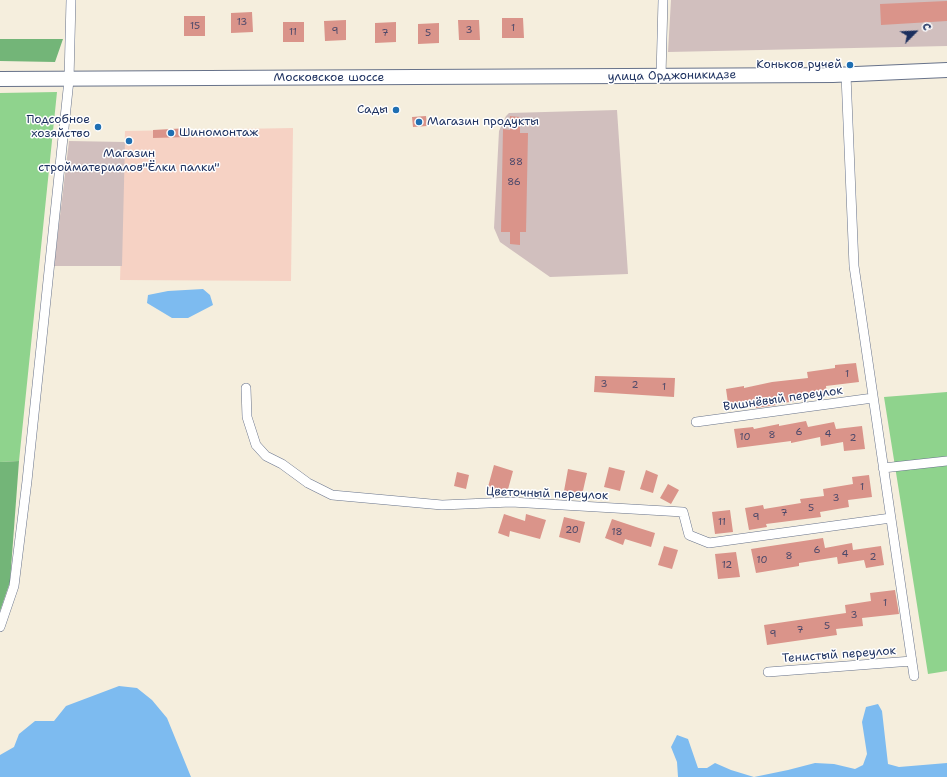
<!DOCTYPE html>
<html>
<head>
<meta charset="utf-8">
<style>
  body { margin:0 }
  #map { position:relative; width:947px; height:777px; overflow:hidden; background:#f5eedd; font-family:"Shantell Sans",sans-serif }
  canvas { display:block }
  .north { position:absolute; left:895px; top:12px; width:40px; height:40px; -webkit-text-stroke:3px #fff; paint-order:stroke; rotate:66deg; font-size:11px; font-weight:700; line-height:16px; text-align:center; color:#1b2f5e }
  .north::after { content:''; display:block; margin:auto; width:14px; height:18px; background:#1b2f5e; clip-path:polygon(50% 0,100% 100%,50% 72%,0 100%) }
</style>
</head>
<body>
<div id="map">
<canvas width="947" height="777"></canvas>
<div class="north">С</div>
</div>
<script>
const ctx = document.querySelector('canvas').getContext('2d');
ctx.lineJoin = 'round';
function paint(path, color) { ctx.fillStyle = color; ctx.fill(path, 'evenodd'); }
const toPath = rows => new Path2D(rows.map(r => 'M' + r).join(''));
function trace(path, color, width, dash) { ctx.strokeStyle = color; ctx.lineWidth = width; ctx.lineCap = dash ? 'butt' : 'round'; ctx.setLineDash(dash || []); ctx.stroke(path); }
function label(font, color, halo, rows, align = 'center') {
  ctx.font = font + ' "Shantell Sans",sans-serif'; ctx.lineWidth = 3; ctx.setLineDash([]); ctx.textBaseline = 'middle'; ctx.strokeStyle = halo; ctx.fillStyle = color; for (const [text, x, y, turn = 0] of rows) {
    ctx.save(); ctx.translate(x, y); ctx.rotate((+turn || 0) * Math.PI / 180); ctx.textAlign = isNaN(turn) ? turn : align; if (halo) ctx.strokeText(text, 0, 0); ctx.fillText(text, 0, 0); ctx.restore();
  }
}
paint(toPath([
  [293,128,291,281,120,280,125,131]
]), '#f6d2c4');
paint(toPath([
  [671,0,947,0,947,46,668,52],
  [617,110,628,274,550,277,500,242,494,228,499,131,506,116,509,113],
  [69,141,125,142,122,266,54,266]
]), '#d1bfbe');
paint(toPath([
  [57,92,19,461,0,462,0,93],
  [947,392,947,671,928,674,884,397]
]), '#8fd38d');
paint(toPath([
  [0,39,63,39,55,62,0,61],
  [19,461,10,582,0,611,0,462]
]), '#73b578');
paint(toPath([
  [203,289,210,295,213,305,188,318,172,318,147,303,148,295,168,291],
  [119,686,137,688,152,700,167,718,191,777,0,777,0,755,14,747,19,734,35,721,54,721,66,706],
  [878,704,882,711,888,764,899,767,947,763,947,777,678,777,677,762,671,747,677,735,688,739,698,768,707,768,715,763,731,770,754,777,788,770,815,763,834,764,855,769,863,765,867,754,862,722,866,707]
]), '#7dbbf0');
paint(toPath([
  [947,1,947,21,881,25,880,4],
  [252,12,253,32,231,33,231,13],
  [184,16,205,16,205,36,184,36],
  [502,18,523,18,524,38,502,38],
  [346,20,346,40,325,41,324,21],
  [458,20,479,20,480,40,459,40],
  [283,22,304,22,304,42,283,42],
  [396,22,396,42,375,43,375,23],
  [439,23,439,43,418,44,418,24],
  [426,116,427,126,413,127,412,117],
  [510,116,520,117,520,133,528,133,526,232,520,232,520,245,510,244,510,232,501,232,503,129,510,130],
  [189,128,189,137,153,138,153,130],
  [856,363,859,382,826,386,827,395,804,398,804,400,776,404,777,405,756,408,755,406,729,410,726,389,744,386,744,388,772,382,808,378,807,372,835,368,835,365],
  [595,376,675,378,674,397,594,392],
  [806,421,808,427,834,422,836,429,862,426,865,449,844,451,843,442,821,446,820,437,791,443,791,441,737,448,734,429,753,427,754,429,779,424,779,426],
  [494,465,513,471,507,493,488,487],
  [609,467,625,471,620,491,604,487],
  [568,469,587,473,582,495,564,491],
  [646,470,658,475,653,493,640,489],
  [457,472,469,475,466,489,454,486],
  [869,475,872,497,848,500,849,507,820,512,821,517,766,524,767,527,749,530,745,508,763,505,764,509,801,503,800,499,824,496,823,489,853,484,852,477],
  [668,484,679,490,671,504,660,498],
  [730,510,733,532,715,534,712,512],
  [504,514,525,521,526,514,546,520,540,539,510,531,509,537,498,533],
  [564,517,585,522,580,543,559,537],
  [612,519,639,528,655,533,651,547,625,539,623,545,605,538],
  [823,538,825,548,852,543,853,550,881,546,884,565,866,568,864,560,838,564,837,557,799,563,799,566,756,573,751,549],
  [664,546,678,550,672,569,658,565],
  [736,552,740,577,718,579,715,554],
  [895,590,899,614,862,618,863,626,836,629,837,635,767,645,764,625,846,613,845,605,871,601,870,593]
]), '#da948a');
const minor = toPath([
  [846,75,854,266,914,676],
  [661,76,663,0],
  [246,388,247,417,256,445,266,456,282,464,308,483,332,495,442,505,511,502,683,512,689,535,709,543,891,518],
  [696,422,873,398],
  [883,468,947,461],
  [0,627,14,586,27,481,69,80,71,0],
  [768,672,912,661]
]);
const primary = toPath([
  [0,79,833,75,947,70]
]);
trace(minor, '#67728a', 10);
trace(primary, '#67728a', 16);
trace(minor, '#fff', 9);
trace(primary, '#fff', 14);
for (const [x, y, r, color] of [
  [850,65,4,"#1f6fb2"],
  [396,110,4,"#1f6fb2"],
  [419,122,4,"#1f6fb2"],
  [98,127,4,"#1f6fb2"],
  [171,133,4,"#1f6fb2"],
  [129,141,4,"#1f6fb2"]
]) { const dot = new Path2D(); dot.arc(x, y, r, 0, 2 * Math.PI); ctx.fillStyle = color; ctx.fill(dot); trace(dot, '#fff', 1.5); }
label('10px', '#4b4869', null, [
  ["13",242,22],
  ["15",195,26],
  ["1",513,28],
  ["3",469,30],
  ["9",335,31],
  ["11",293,32],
  ["7",385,33],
  ["5",428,33],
  ["88",516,162],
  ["86",514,182],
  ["1",847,374],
  ["3",604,384],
  ["2",635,385],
  ["1",664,387],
  ["6",799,432],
  ["4",828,434],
  ["8",772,435],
  ["10",745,437],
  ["2",853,438],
  ["1",862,487],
  ["3",836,498],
  ["5",811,508],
  ["7",784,513],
  ["9",756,517],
  ["11",722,522],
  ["20",572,530],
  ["18",617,532],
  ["6",817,550],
  ["4",845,554],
  ["8",789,556],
  ["2",873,557],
  ["10",762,560],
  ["12",727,565],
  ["1",885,603],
  ["3",854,615],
  ["5",827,626],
  ["7",800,630],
  ["9",773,634]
]);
label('12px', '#1b2f5e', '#fff', [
  ["Коньков ручей",842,65],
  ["Сады",388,110],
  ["Подсобное",90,120],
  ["хозяйство",90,134],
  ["Магазин продукты",427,122,"left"],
  ["Шиномонтаж",179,133,"left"],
  ["Магазин",129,154,"center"],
  ["стройматериалов\"Ёлки палки\"",129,168,"center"]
], 'right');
label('12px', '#1b2f5e', '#fff', [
  ["улица Орджоникидзе",672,76,-1],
  ["Московское шоссе",329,78],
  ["Вишнёвый переулок",783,399,-8],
  ["Цветочный переулок",547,494,2],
  ["Тенистый переулок",839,655,-4]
]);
</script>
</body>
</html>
